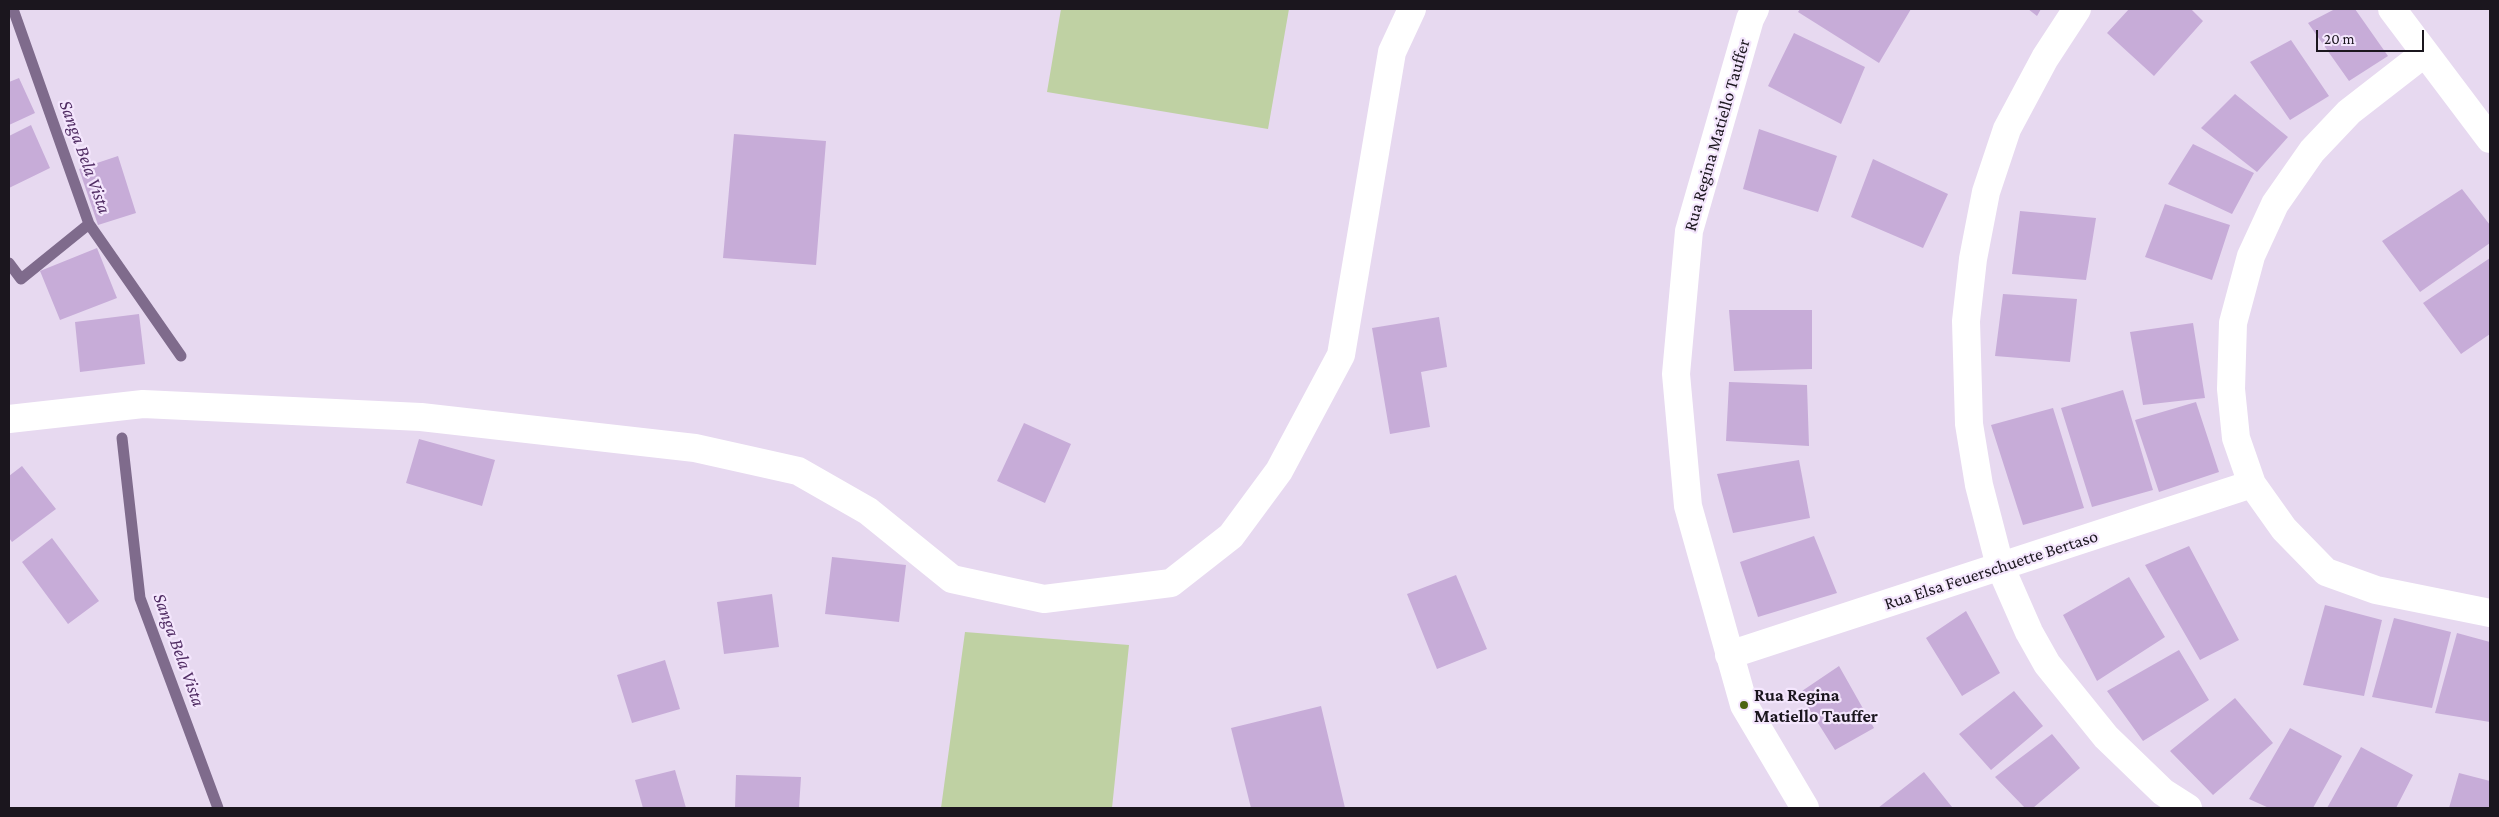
<!DOCTYPE html>
<html>
<head>
<meta charset="utf-8">
<style>
  body { margin:0 }
  #map { position:relative; width:2499px; height:817px; overflow:hidden; background:#e7d9f0; font-family:"Crimson Pro",serif }
  canvas { display:block }
  .frame { position:absolute; inset:0; border:10px solid #1b161e; pointer-events:none }
  .scale { position:absolute; left:2316px; top:30px; width:108px; height:22px; box-sizing:border-box; border:2px solid #1b161e; border-top:0; padding-left:6px; font-size:15px; line-height:18px; white-space:nowrap; color:#1b161e; -webkit-text-stroke:4px #f4e6fd; paint-order:stroke }
</style>
</head>
<body>
<div id="map">
<canvas width="2499" height="817"></canvas>
<div class="frame"></div>
<div class="scale">20 m</div>
</div>
<script>
const ctx = document.querySelector('canvas').getContext('2d');
ctx.lineJoin = 'round';
function paint(path, color) { ctx.fillStyle = color; ctx.fill(path, 'evenodd'); }
const toPath = rows => new Path2D(rows.map(r => 'M' + r).join(''));
function trace(path, color, width, dash) { ctx.strokeStyle = color; ctx.lineWidth = width; ctx.lineCap = dash ? 'butt' : 'round'; ctx.setLineDash(dash || []); ctx.stroke(path); }
function label(font, color, halo, rows, align = 'center') {
  ctx.font = font + ' "Crimson Pro",serif'; ctx.lineWidth = 4.5; ctx.setLineDash([]); ctx.textBaseline = 'middle'; ctx.strokeStyle = halo; ctx.fillStyle = color; for (const [text, x, y, turn = 0] of rows) {
    ctx.save(); ctx.translate(x, y); ctx.rotate((+turn || 0) * Math.PI / 180); ctx.textAlign = isNaN(turn) ? turn : align; if (halo) ctx.strokeText(text, 0, 0); ctx.fillText(text, 0, 0); ctx.restore();
  }
}
paint(toPath([
  [1061,9,1289,9,1268,129,1047,92],
  [965,632,1129,645,1112,808,941,808]
]), '#bfd1a3');
trace(toPath([
  [13,9,89,224,181,356],
  [9,263,21,279,89,224],
  [122,438,140,598,218,808]
]), '#7f6b8c', 11);
paint(toPath([
  [1800,9,1911,9,1879,63,1798,12],
  [2028,9,2041,9,2037,16],
  [2129,9,2191,9,2203,21,2154,76,2107,33],
  [2335,9,2355,9,2388,56,2349,81,2308,23],
  [1794,33,1865,67,1841,124,1768,86],
  [2291,40,2329,96,2290,120,2250,62],
  [19,78,35,113,9,125,9,82],
  [2235,94,2288,137,2257,172,2201,128],
  [31,125,50,168,9,188,9,136],
  [1759,129,1837,156,1818,212,1743,189],
  [734,134,826,141,816,265,723,258],
  [2193,144,2254,173,2232,214,2168,184],
  [118,156,136,213,98,225,79,169],
  [1873,159,1948,194,1923,248,1851,217],
  [2462,189,2490,225,2490,243,2420,292,2382,241],
  [2165,204,2230,225,2212,280,2145,257],
  [2020,211,2096,218,2086,280,2012,274],
  [97,248,117,298,60,320,40,271],
  [2490,258,2490,334,2461,354,2423,303],
  [2003,294,2077,299,2070,362,1995,356],
  [1729,310,1812,310,1812,369,1734,371],
  [139,314,145,364,80,372,75,322],
  [1439,317,1447,367,1421,372,1430,427,1390,434,1372,328],
  [2193,323,2205,398,2143,405,2130,332],
  [1729,382,1807,385,1809,446,1726,441],
  [2123,390,2153,490,2092,507,2061,408],
  [2196,402,2219,472,2159,492,2135,420],
  [2053,408,2084,508,2023,525,1991,425],
  [1024,423,1071,444,1045,503,997,481],
  [419,439,495,460,482,506,406,483],
  [1799,460,1810,518,1733,533,1717,474],
  [22,466,56,509,12,542,9,538,9,476],
  [1814,536,1837,593,1758,617,1740,562],
  [52,538,99,601,68,624,22,562],
  [2189,546,2239,640,2200,660,2145,565],
  [832,557,906,565,899,622,825,614],
  [1456,575,1487,649,1437,669,1407,594],
  [2129,577,2165,637,2097,681,2063,615],
  [772,594,779,647,724,654,717,602],
  [2325,605,2382,620,2364,696,2303,685],
  [1966,611,2000,673,1962,696,1926,638],
  [2394,618,2451,632,2432,708,2372,697],
  [2457,633,2490,642,2490,722,2435,713],
  [2179,650,2209,700,2143,741,2107,691],
  [665,660,680,709,632,723,617,675],
  [1839,666,1874,728,1835,750,1799,693],
  [2014,691,2043,726,1991,770,1959,734],
  [2235,698,2273,743,2213,795,2170,751],
  [1321,706,1345,808,1251,808,1231,728],
  [2290,728,2342,756,2313,808,2269,808,2249,799],
  [2052,734,2080,768,2033,808,2025,808,1995,777],
  [2361,747,2413,775,2396,808,2327,808],
  [675,770,686,808,643,808,635,780],
  [1924,772,1952,807,1950,808,1878,808],
  [2459,773,2490,781,2490,808,2449,808],
  [736,775,801,777,799,808,735,808]
]), '#c7acd8');
trace(toPath([
  [1755,9,1750,19,1689,231,1676,374,1688,506,1744,705,1805,808],
  [2077,9,2045,58,2007,129,1986,192,1973,259,1966,321,1969,424,1979,485,2000,566,2029,632,2047,664,2106,737,2163,792,2188,808],
  [2392,9,2490,139],
  [2425,53,2349,112,2312,151,2275,204,2251,256,2233,323,2231,389,2236,438,2252,484,2284,529,2326,572,2376,590,2490,613],
  [9,419,143,404,421,417,695,448,798,471,868,511,952,579,1044,599,1171,583,1231,536,1279,471,1341,355,1392,52,1412,9],
  [1729,655,2252,484]
]), '#fff', 28);
for (const [x, y, r, color] of [
  [1744,705,5,"#4c6312"]
]) { const dot = new Path2D(); dot.arc(x, y, r, 0, 2 * Math.PI); ctx.fillStyle = color; ctx.fill(dot); trace(dot, '#f4e6fd', 2); }
label('18px', '#1b161e', '#f4e6fd', [
  ["Rua Regina Matiello Tauffer",1717,135,-74],
  ["Rua Elsa Feuerschuette Bertaso",1991,570,-18]
]);
label('bold 18px', '#1b161e', '#f4e6fd', [
  ["Rua Regina",1754,695],
  ["Matiello Tauffer",1754,716]
], 'left');
label('italic 19px', '#502c63', '#f4e6fd', [
  ["Sanga Bela Vista",85,157,70],
  ["Sanga Bela Vista",179,650,70]
]);
</script>
</body>
</html>
